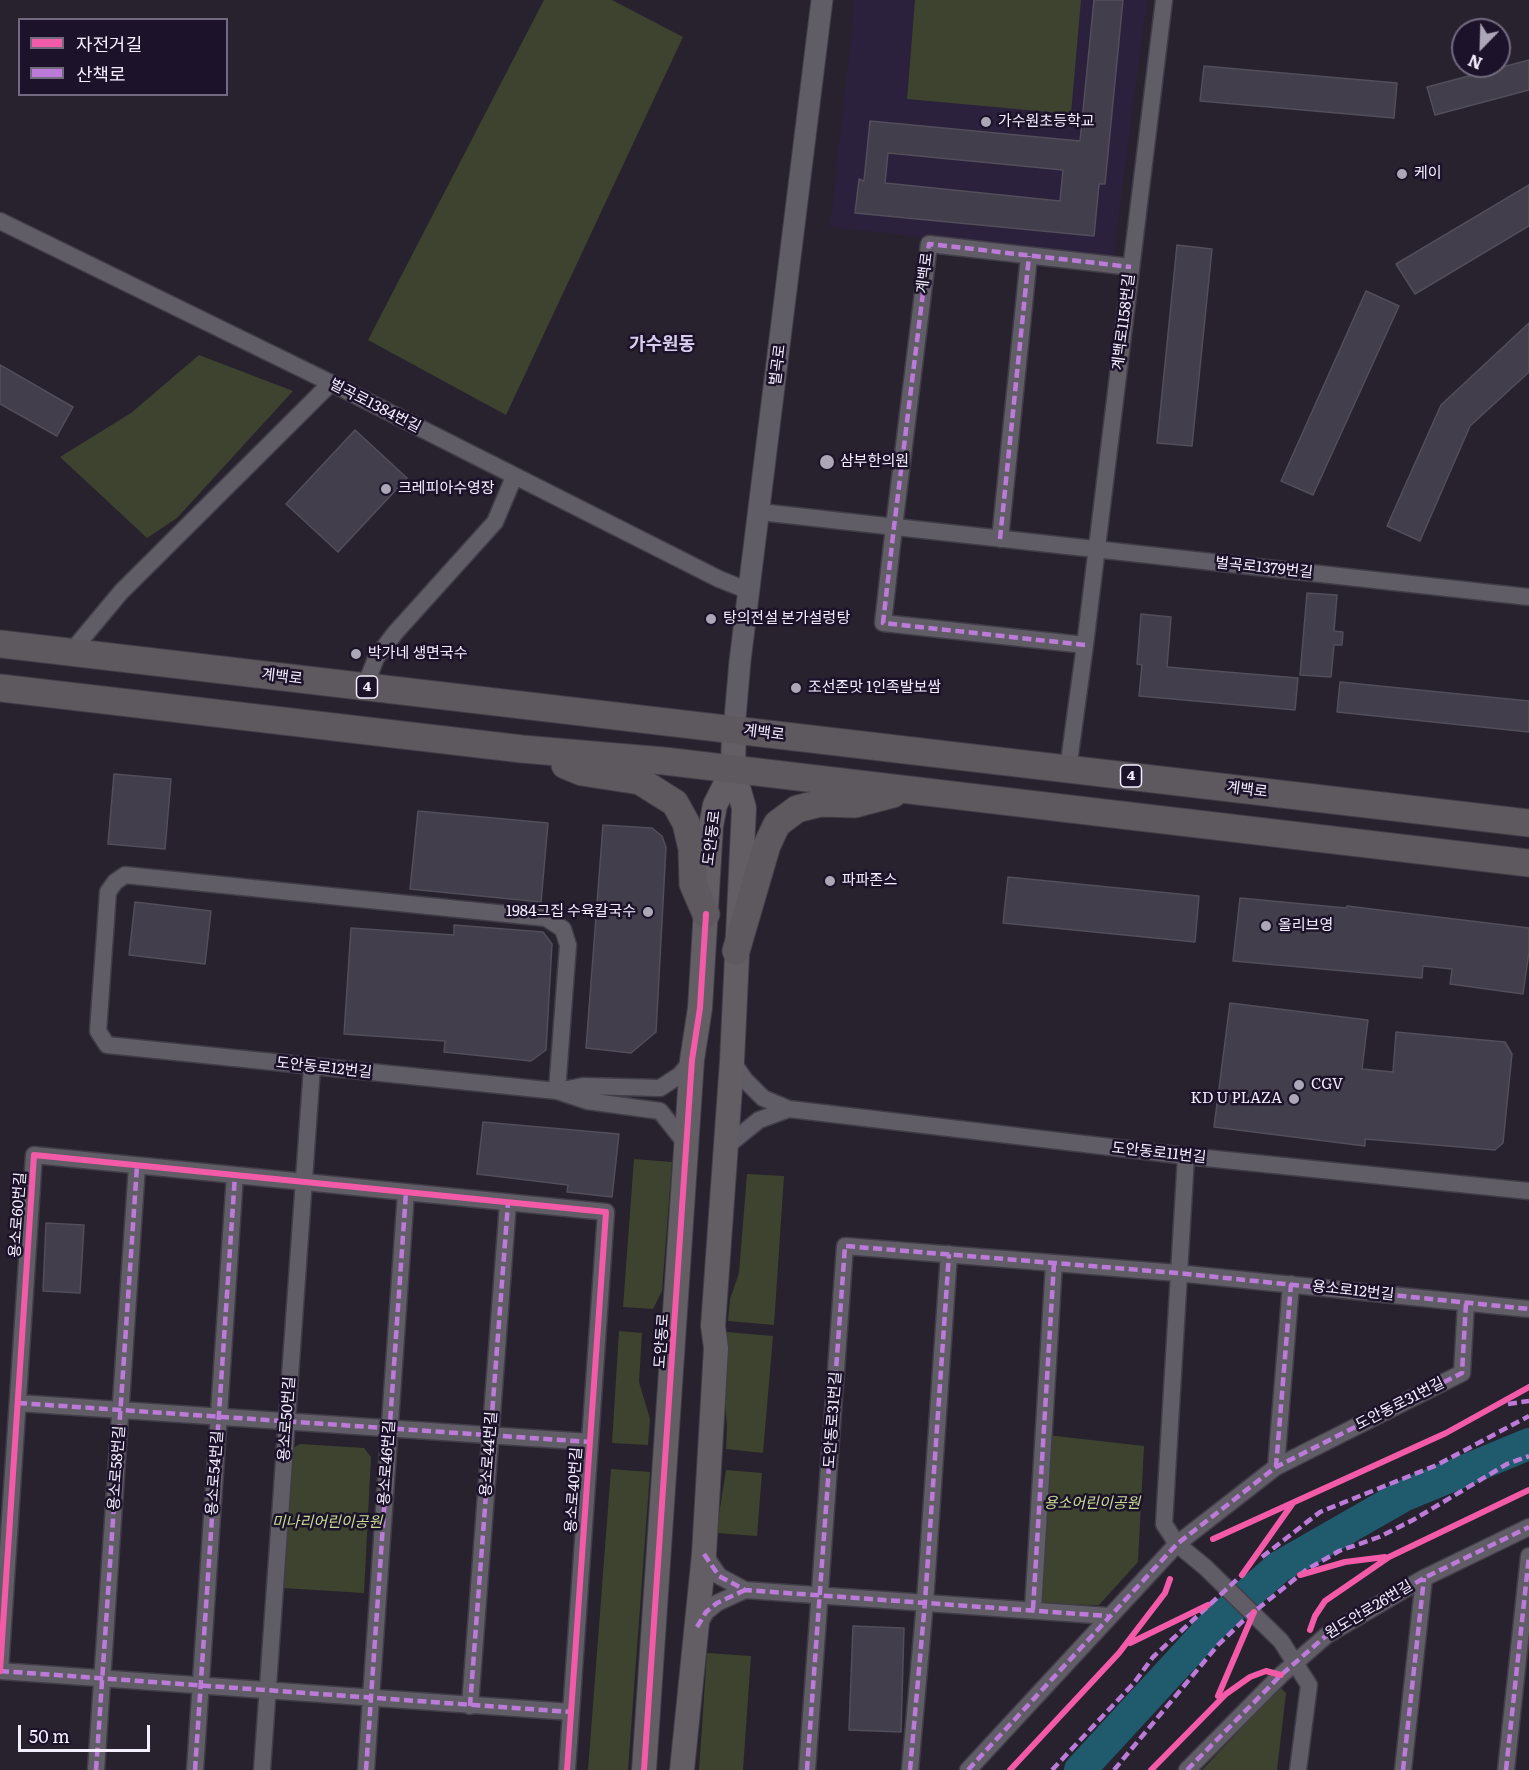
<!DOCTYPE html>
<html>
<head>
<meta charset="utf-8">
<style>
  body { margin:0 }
  #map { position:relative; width:1529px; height:1770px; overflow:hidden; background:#27222e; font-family:Literata,"Noto Sans KR",serif }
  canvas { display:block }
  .legend { position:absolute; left:18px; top:18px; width:210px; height:78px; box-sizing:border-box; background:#1c132a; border:2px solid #726b7f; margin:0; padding:8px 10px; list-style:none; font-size:18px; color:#f4efff }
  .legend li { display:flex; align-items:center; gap:12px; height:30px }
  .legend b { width:30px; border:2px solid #726b7f }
  .north { position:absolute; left:1451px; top:18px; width:60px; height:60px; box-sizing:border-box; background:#1c132a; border:2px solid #726b7f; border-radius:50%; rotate:203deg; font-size:16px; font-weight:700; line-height:24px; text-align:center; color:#f4efff }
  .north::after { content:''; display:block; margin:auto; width:21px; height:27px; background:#aca7b6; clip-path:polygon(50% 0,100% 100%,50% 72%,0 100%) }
  .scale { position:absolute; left:18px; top:1725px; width:132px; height:27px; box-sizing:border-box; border:3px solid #f4efff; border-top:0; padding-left:8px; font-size:18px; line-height:21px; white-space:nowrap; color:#f4efff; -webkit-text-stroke:4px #1c132a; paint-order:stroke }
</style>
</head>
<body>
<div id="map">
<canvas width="1529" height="1770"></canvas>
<ul class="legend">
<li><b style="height:8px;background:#f35aa7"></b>자전거길</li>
<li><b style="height:8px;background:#bd7bd9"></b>산책로</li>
</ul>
<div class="north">N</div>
<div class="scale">50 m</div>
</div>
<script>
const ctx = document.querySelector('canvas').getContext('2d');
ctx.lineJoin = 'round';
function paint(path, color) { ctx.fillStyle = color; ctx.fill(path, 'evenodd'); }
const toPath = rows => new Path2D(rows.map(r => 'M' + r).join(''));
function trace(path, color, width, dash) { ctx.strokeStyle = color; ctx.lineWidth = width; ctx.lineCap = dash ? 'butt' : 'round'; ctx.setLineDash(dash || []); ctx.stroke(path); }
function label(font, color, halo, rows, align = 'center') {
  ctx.font = font + ' Literata,"Noto Sans KR",serif'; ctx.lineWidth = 5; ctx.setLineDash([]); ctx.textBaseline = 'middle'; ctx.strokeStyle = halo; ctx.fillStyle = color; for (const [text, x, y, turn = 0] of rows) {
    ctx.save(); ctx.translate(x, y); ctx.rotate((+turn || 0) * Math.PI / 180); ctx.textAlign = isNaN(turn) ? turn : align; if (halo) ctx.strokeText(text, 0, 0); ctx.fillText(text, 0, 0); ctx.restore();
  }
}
paint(toPath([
  [855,0,1147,0,1113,259,830,227]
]), '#2b213c');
paint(toPath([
  [544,0,612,0,683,37,506,415,368,340],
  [915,0,1081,0,1071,114,907,99],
  [199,355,293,391,177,518,147,538,60,457,131,413],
  [634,1159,672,1162,662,1291,653,1309,623,1307],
  [747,1174,784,1176,774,1325,728,1321,730,1299,739,1273],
  [619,1331,642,1333,639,1382,650,1419,648,1445,612,1443],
  [727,1332,773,1336,763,1453,726,1449,727,1426,723,1384],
  [1047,1435,1144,1446,1138,1562,1099,1605,1040,1604],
  [300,1444,364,1448,371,1457,364,1593,282,1588,290,1450],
  [611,1469,650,1472,628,1770,588,1770],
  [726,1470,762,1473,757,1536,716,1533],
  [707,1653,751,1656,743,1770,699,1770],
  [1280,1687,1286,1693,1277,1770,1202,1770]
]), '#3d432e');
trace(toPath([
  [1080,1770,1217,1621,1279,1567,1403,1496,1529,1444]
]), '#205a6d', 32);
const building = toPath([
  [1094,0,1123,0,1105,184,1099,184,1094,236,855,213,859,179,864,181,870,121,1080,141,1094,0],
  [888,153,1063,170,1060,201,885,183,888,153],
  [1529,60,1529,90,1435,115,1427,87,1529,60],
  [1204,66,1397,83,1394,118,1200,101,1204,66],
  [1529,185,1529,226,1415,294,1396,264,1529,185],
  [1177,245,1212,249,1192,446,1157,443,1177,245],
  [1366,291,1399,306,1313,495,1281,481,1366,291],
  [1529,323,1529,372,1470,426,1420,541,1387,526,1441,405,1529,323],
  [0,365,73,407,57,436,0,404,0,365],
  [355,430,407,478,338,552,286,504,355,430],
  [1307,593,1337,595,1334,631,1343,632,1342,645,1334,645,1331,677,1300,675,1307,593],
  [1141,614,1171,617,1167,667,1298,678,1295,710,1139,696,1142,665,1137,664,1141,614],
  [1340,682,1529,701,1529,732,1337,712,1340,682],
  [114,774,171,779,165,849,108,844,114,774],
  [418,811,548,823,541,902,410,889,418,811],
  [603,825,652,828,662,836,666,847,656,1032,631,1053,586,1048,603,825],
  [1008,877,1199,896,1195,942,1003,923,1008,877],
  [1240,898,1346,908,1347,906,1529,928,1529,952,1523,994,1450,984,1452,969,1423,966,1422,978,1233,961,1240,898],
  [135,902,211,911,205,964,129,955,135,902],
  [454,925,543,932,552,944,546,1050,531,1061,444,1052,445,1041,344,1034,351,928,454,935,454,925],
  [1230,1003,1368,1020,1362,1069,1393,1072,1396,1032,1505,1042,1512,1054,1503,1143,1495,1150,1365,1139,1365,1146,1214,1127,1230,1003],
  [483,1122,619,1134,612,1197,567,1192,568,1185,477,1174,483,1122],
  [46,1223,84,1225,80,1293,43,1291,46,1223],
  [853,1626,904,1628,901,1732,849,1730,853,1626]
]);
paint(building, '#433e4b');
trace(building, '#524e5a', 1.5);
const minor = toPath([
  [0,221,331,383,719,579,749,591],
  [760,512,1529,597],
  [1000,539,1029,256],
  [1085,645,883,623,894,527,929,244,1131,267],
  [71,652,121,592,331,383],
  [365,687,376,658,395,633,495,522,514,477],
  [1068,769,1085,645,1164,0],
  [732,1061,745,1080,763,1098,789,1109,1186,1156,1529,1191],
  [557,1091,568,945,563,929,546,918,125,875,115,882,108,892,98,1031,107,1045,557,1091,587,1101,660,1111,687,1145],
  [557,1091,583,1086,660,1088,680,1075,692,1060],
  [728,1145,759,1120,789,1109],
  [1186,1156,1164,1524,1177,1544,1205,1567,1281,1641,1309,1685,1298,1770],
  [18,1403,590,1442],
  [1276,1467,1291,1284],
  [704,1554,719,1576,745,1590,1108,1616],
  [1033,1609,1054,1263],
  [698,1626,706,1612,717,1603,745,1590],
  [0,1671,34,1155,606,1212,567,1770],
  [0,1671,571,1712],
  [470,1706,508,1203],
  [96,1770,137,1166],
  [195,1770,235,1175],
  [262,1770,312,1067],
  [366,1770,406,1192],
  [807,1770,845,1246,1177,1273,1529,1309],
  [910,1770,925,1602,949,1254],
  [968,1770,1177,1544,1276,1467,1462,1373,1466,1303],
  [1187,1770,1281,1675,1327,1635,1424,1578,1529,1527],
  [1403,1770,1424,1578],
  [1506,1770,1529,1556]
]);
const tertiary = toPath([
  [734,730,740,661,822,0]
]);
const secondary = toPath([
  [644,1770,692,1060,700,1008,711,826,715,805,733,769],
  [682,1770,704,1554,716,1348,713,1326,732,1061,744,808,733,769,734,730]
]);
const primary = toPath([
  [0,644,1529,823],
  [0,688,522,749,664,761,1529,863],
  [565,765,582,772,640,781,675,803,686,823,692,849,693,884,706,914],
  [736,951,767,845,777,824,797,809,821,803,855,804,893,794]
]);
trace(minor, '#413d48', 19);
trace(tertiary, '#413d48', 23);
trace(secondary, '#413d48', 26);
trace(primary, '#413d48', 29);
trace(minor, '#615d67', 16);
trace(tertiary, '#615d67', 21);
trace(secondary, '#625e64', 24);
trace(primary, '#5e595e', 27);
trace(toPath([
  [1000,539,1029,256],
  [1085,645,883,623,894,527,929,244,1131,267],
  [18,1403,590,1442],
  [1508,1404,1529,1401],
  [1276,1467,1291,1284],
  [704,1554,719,1576,745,1590,1108,1616],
  [1262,1557,1320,1512,1437,1465,1529,1416],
  [1033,1609,1054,1263],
  [697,1627,706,1612,717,1603,745,1590],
  [0,1671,571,1712],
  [470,1706,508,1203],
  [96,1770,137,1166],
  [195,1770,235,1175],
  [366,1770,406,1192],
  [807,1770,845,1246,1177,1273,1529,1309],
  [910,1770,925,1602,949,1254],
  [968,1770,1177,1544,1276,1467,1462,1373,1466,1303],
  [1052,1770,1134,1683,1153,1657,1244,1573],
  [1114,1770,1218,1645,1245,1619,1306,1570,1339,1551,1379,1537,1413,1520,1507,1464,1529,1456],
  [1187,1770,1281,1675,1327,1635,1424,1578,1529,1527],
  [1403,1770,1424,1578],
  [1506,1770,1529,1556]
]), '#bd7bd9', 4.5, [9, 4.5]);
trace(toPath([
  [1213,1539,1446,1433,1529,1387],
  [1242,1575,1293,1503],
  [1300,1575,1345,1562,1385,1557],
  [1310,1630,1315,1616,1325,1601,1389,1557,1529,1490],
  [1130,1643,1208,1605],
  [0,1671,34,1155,606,1212,567,1770],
  [1218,1696,1254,1612],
  [644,1770,692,1060,700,1008,706,914],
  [1010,1770,1119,1653,1165,1593,1170,1579],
  [1151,1770,1226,1694,1250,1677,1266,1671,1281,1675]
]), '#f35aa7', 6);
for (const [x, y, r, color] of [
  [986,122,6,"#aca7b6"],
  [1402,174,6,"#aca7b6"],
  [827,462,8,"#aca7b6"],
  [386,489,6,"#aca7b6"],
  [711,619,6,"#aca7b6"],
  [356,654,6,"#aca7b6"],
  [796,688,6,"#aca7b6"],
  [830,881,6,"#aca7b6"],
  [648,912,6,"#aca7b6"],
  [1266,926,6,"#aca7b6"],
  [1299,1085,6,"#aca7b6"],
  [1294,1099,6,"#aca7b6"]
]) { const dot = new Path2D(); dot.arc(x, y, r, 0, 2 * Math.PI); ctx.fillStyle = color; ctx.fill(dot); trace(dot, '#1c132a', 2); }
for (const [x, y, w] of [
  [367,687,21],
  [1131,776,21]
]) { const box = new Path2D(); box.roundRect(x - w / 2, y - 11, w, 22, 4.5); ctx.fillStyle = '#1c132a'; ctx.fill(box); trace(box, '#f4efff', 1.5); }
label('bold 14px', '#f4efff', null, [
  ["4",367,687],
  ["4",1131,776]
]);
label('15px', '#f4efff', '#1c132a', [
  ["가수원초등학교",998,122],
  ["케이",1414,174],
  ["삼부한의원",840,462],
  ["크레피아수영장",398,489],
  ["탕의전설 본가설렁탕",723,619],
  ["박가네 생면국수",368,654],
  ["조선존맛 1인족발보쌈",808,688],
  ["파파존스",842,881],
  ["1984그집 수육칼국수",636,912,"right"],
  ["올리브영",1278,926],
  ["CGV",1311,1085],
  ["KD U PLAZA",1282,1099,"right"]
], 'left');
label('15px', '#f4efff', '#1c132a', [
  ["계백로",925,273,-83],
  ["계백로1158번길",1124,322,-83],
  ["벌곡로",778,365,-83],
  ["벌곡로1384번길",375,406,27],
  ["벌곡로1379번길",1264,568,6],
  ["계백로",282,677,7],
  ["계백로",764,733,7],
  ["계백로",1247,790,7],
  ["도안동로",712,838,-83],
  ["도안동로12번길",324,1068,6],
  ["도안동로11번길",1159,1153,6],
  ["용소로60번길",18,1215,-86],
  ["용소로12번길",1353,1291,6],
  ["도안동로",662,1341,-86],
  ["도안동로31번길",1400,1404,-27],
  ["용소로50번길",287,1419,-86],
  ["도안동로31번길",833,1420,-86],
  ["용소로44번길",489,1454,-86],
  ["용소로46번길",387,1463,-86],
  ["용소로58번길",117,1468,-86],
  ["용소로54번길",215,1473,-86],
  ["용소로40번길",574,1490,-86],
  ["원도안로26번길",1369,1610,-31]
]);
label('italic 15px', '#c8dd91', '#1c132a', [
  ["용소어린이공원",1092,1504],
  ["미나리어린이공원",327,1523]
]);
label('bold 18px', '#d7ccec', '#1c132a', [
  ["가수원동",662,345]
]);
</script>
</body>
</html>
